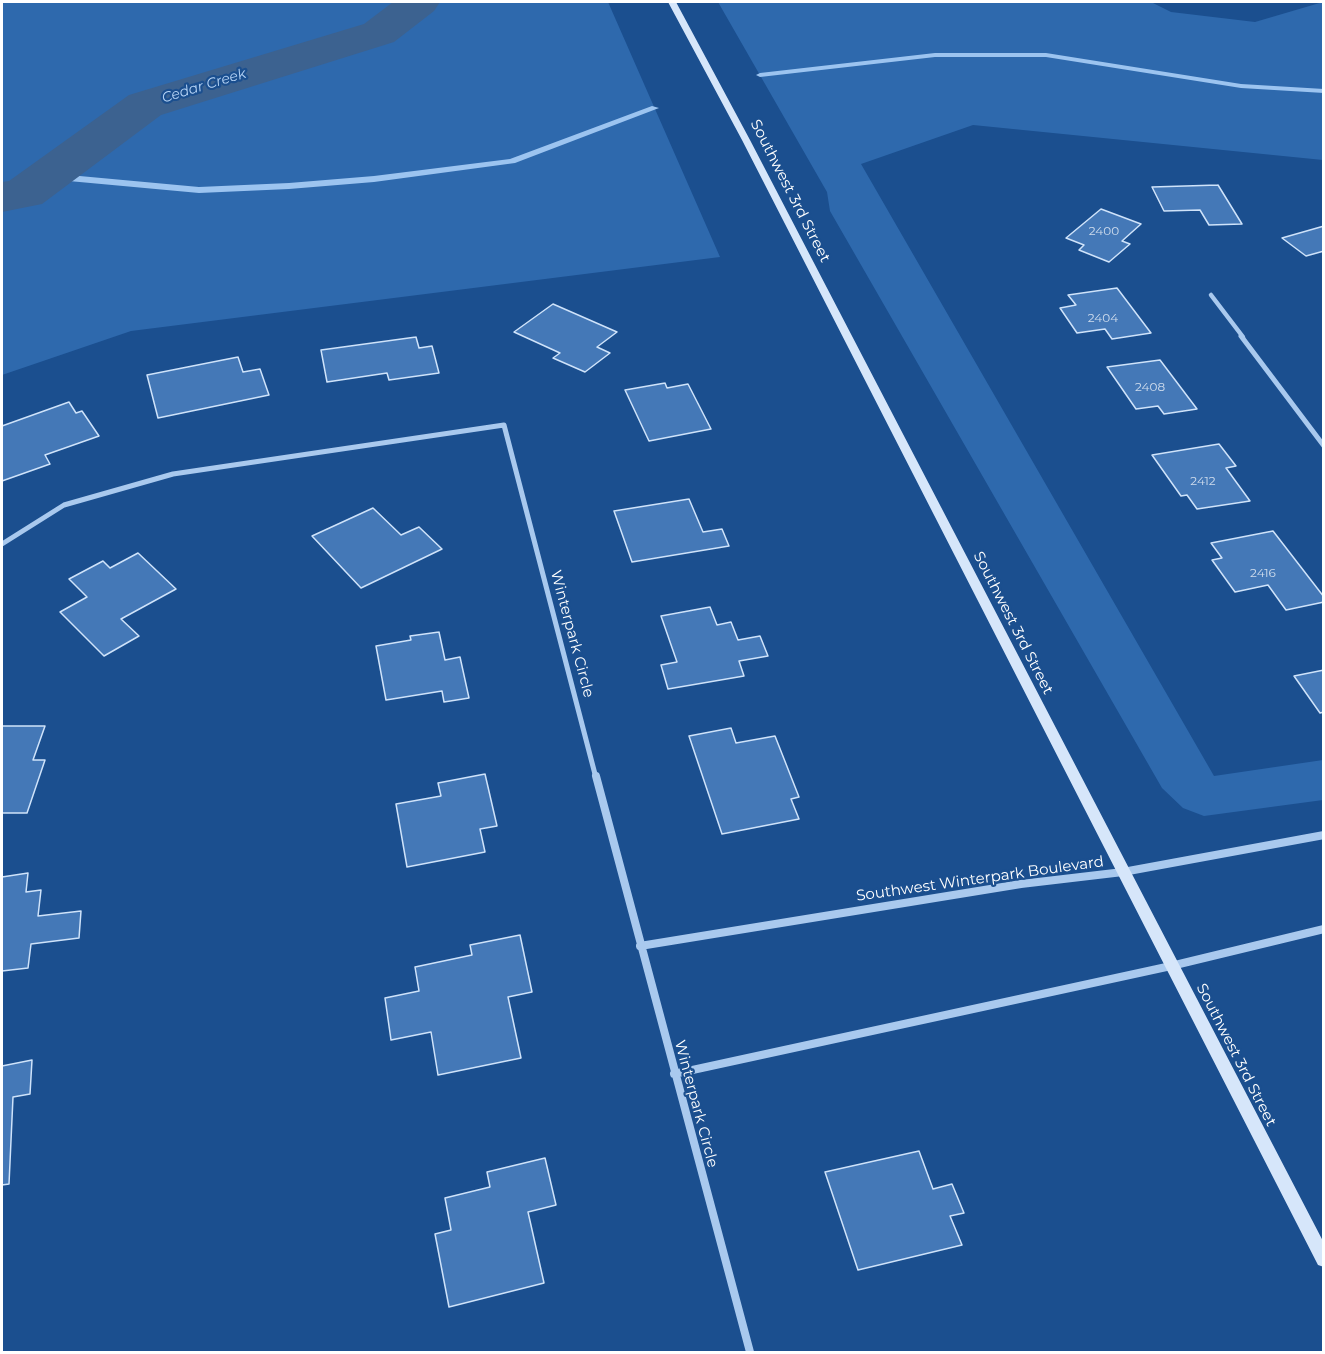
<!DOCTYPE html>
<html>
<head>
<meta charset="utf-8">
<style>
  body { margin:0 }
  #map { position:relative; width:1325px; height:1354px; overflow:hidden; background:#1b4f8f; font-family:Montserrat,sans-serif }
  canvas { display:block }
  .frame { position:absolute; inset:0; border:3px solid #fff; pointer-events:none }
</style>
</head>
<body>
<div id="map">
<canvas width="1325" height="1354"></canvas>
<div class="frame"></div>
</div>
<script>
const ctx = document.querySelector('canvas').getContext('2d');
ctx.lineJoin = 'round';
function paint(path, color) { ctx.fillStyle = color; ctx.fill(path, 'evenodd'); }
const toPath = rows => new Path2D(rows.map(r => 'M' + r).join(''));
function trace(path, color, width, dash) { ctx.strokeStyle = color; ctx.lineWidth = width; ctx.lineCap = dash ? 'butt' : 'round'; ctx.setLineDash(dash || []); ctx.stroke(path); }
function label(font, color, halo, rows, align = 'center') {
  ctx.font = font + ' Montserrat,sans-serif'; ctx.lineWidth = 4.5; ctx.setLineDash([]); ctx.textBaseline = 'middle'; ctx.strokeStyle = halo; ctx.fillStyle = color; for (const [text, x, y, turn = 0] of rows) {
    ctx.save(); ctx.translate(x, y); ctx.rotate((+turn || 0) * Math.PI / 180); ctx.textAlign = isNaN(turn) ? turn : align; if (halo) ctx.strokeText(text, 0, 0); ctx.fillText(text, 0, 0); ctx.restore();
  }
}
paint(toPath([
  [2,2,608,2,720,257,131,331,2,375],
  [718,2,1151,2,1171,12,1255,22,1323,2,1323,160,973,125,861,164,1214,776,1323,760,1323,800,1204,816,1183,808,1162,788,830,211,827,192]
]), '#2e69ad');
paint(toPath([
  [935,53,1046,53,1241,84,1324,89,1324,93,1241,88,1046,57,935,57,760,77,756,75,760,73,935,53],
  [652,106,659,108,515,163,374,182,289,189,199,193,47,179,43,176,47,173,199,187,289,183,374,176,510,159,652,106]
]), '#9cc4f0');
paint(toPath([
  [393,2,440,2,434,11,394,42,161,115,42,204,2,212,2,182,9,181,129,95,364,24,393,2]
]), '#3c6290');
const building = toPath([
  [1218,185,1242,224,1209,225,1200,210,1164,211,1152,187,1218,185],
  [1101,209,1141,224,1122,241,1130,244,1109,262,1079,250,1084,245,1066,238,1101,209],
  [1324,226,1324,251,1306,256,1282,238,1324,226],
  [1117,288,1151,333,1112,339,1105,329,1077,333,1060,308,1076,305,1068,295,1117,288],
  [553,304,617,332,597,347,610,353,585,372,553,358,560,353,514,332,553,304],
  [416,337,419,348,432,346,439,373,389,380,387,373,327,382,321,350,416,337],
  [238,357,243,372,260,369,269,395,158,418,147,375,238,357],
  [1160,360,1197,409,1164,414,1158,406,1136,409,1107,367,1160,360],
  [665,383,667,388,688,384,711,429,649,441,625,390,665,383],
  [69,402,76,413,82,411,99,436,45,455,50,464,2,481,2,426,69,402],
  [1219,444,1236,466,1226,468,1250,501,1197,509,1187,495,1181,496,1152,455,1219,444],
  [689,499,703,532,722,529,729,546,632,562,614,511,689,499],
  [373,508,401,535,419,527,442,549,361,588,312,536,373,508],
  [1273,531,1324,597,1324,602,1286,610,1268,585,1235,592,1212,560,1222,558,1211,543,1273,531],
  [138,553,176,589,121,619,139,636,104,656,60,612,87,597,69,579,103,561,110,568,138,553],
  [710,607,717,625,731,622,738,640,760,636,768,656,739,661,744,676,668,689,661,665,677,662,661,616,710,607],
  [439,632,445,660,460,657,469,698,444,702,442,691,386,700,376,646,411,640,410,636,439,632],
  [1324,670,1324,712,1320,713,1294,676,1324,670],
  [2,726,45,726,33,760,45,760,27,813,2,813,2,726],
  [731,728,736,743,775,736,799,797,791,799,799,819,722,834,689,736,731,728],
  [485,774,497,826,480,829,485,852,407,867,396,804,441,796,438,783,485,774],
  [28,873,26,892,41,890,38,916,81,911,79,938,31,944,28,968,2,971,2,877,28,873],
  [520,935,532,992,508,997,521,1058,438,1075,431,1032,391,1040,385,998,419,991,415,967,472,955,470,945,520,935],
  [32,1060,30,1094,13,1097,9,1184,2,1185,2,1066,32,1060],
  [919,1151,933,1189,952,1184,964,1213,950,1216,962,1245,858,1270,825,1172,919,1151],
  [545,1158,556,1205,528,1212,544,1283,449,1307,435,1234,451,1230,445,1198,490,1187,487,1172,545,1158]
]);
paint(building, '#4478b7');
trace(building, '#cfe3fa', 1.5);
trace(toPath([
  [1211,295,1243,337]
]), '#a9c9ee', 4.5);
trace(toPath([
  [1241,336,1324,446],
  [2,544,64,505,173,474,504,425,596,778]
]), '#a9c9ee', 5);
trace(toPath([
  [596,776,750,1352],
  [640,946,1021,884,1123,872,1324,835],
  [674,1074,1171,966,1324,929]
]), '#a9c9ee', 8);
paint(toPath([
  [668,2,676,2,750,140,1324,1243,1324,1267,1318,1265,742,140,668,2]
]), '#d6e6fa');
label('12px', '#d0dded', null, [
  ["2400",1104,231],
  ["2404",1103,318],
  ["2408",1150,387],
  ["2412",1203,481],
  ["2416",1263,573]
]);
label('italic 14px', '#b5d3f5', '#1b4f8f', [
  ["Cedar Creek",204,86,-17]
]);
label('15px', '#fff', '#1b4f8f', [
  ["Southwest 3rd Street",790,191,63],
  ["Southwest 3rd Street",1013,623,63],
  ["Winterpark Circle",572,634,75],
  ["Southwest Winterpark Boulevard",980,879,-8],
  ["Southwest 3rd Street",1236,1055,63],
  ["Winterpark Circle",696,1104,75]
]);
</script>
</body>
</html>
